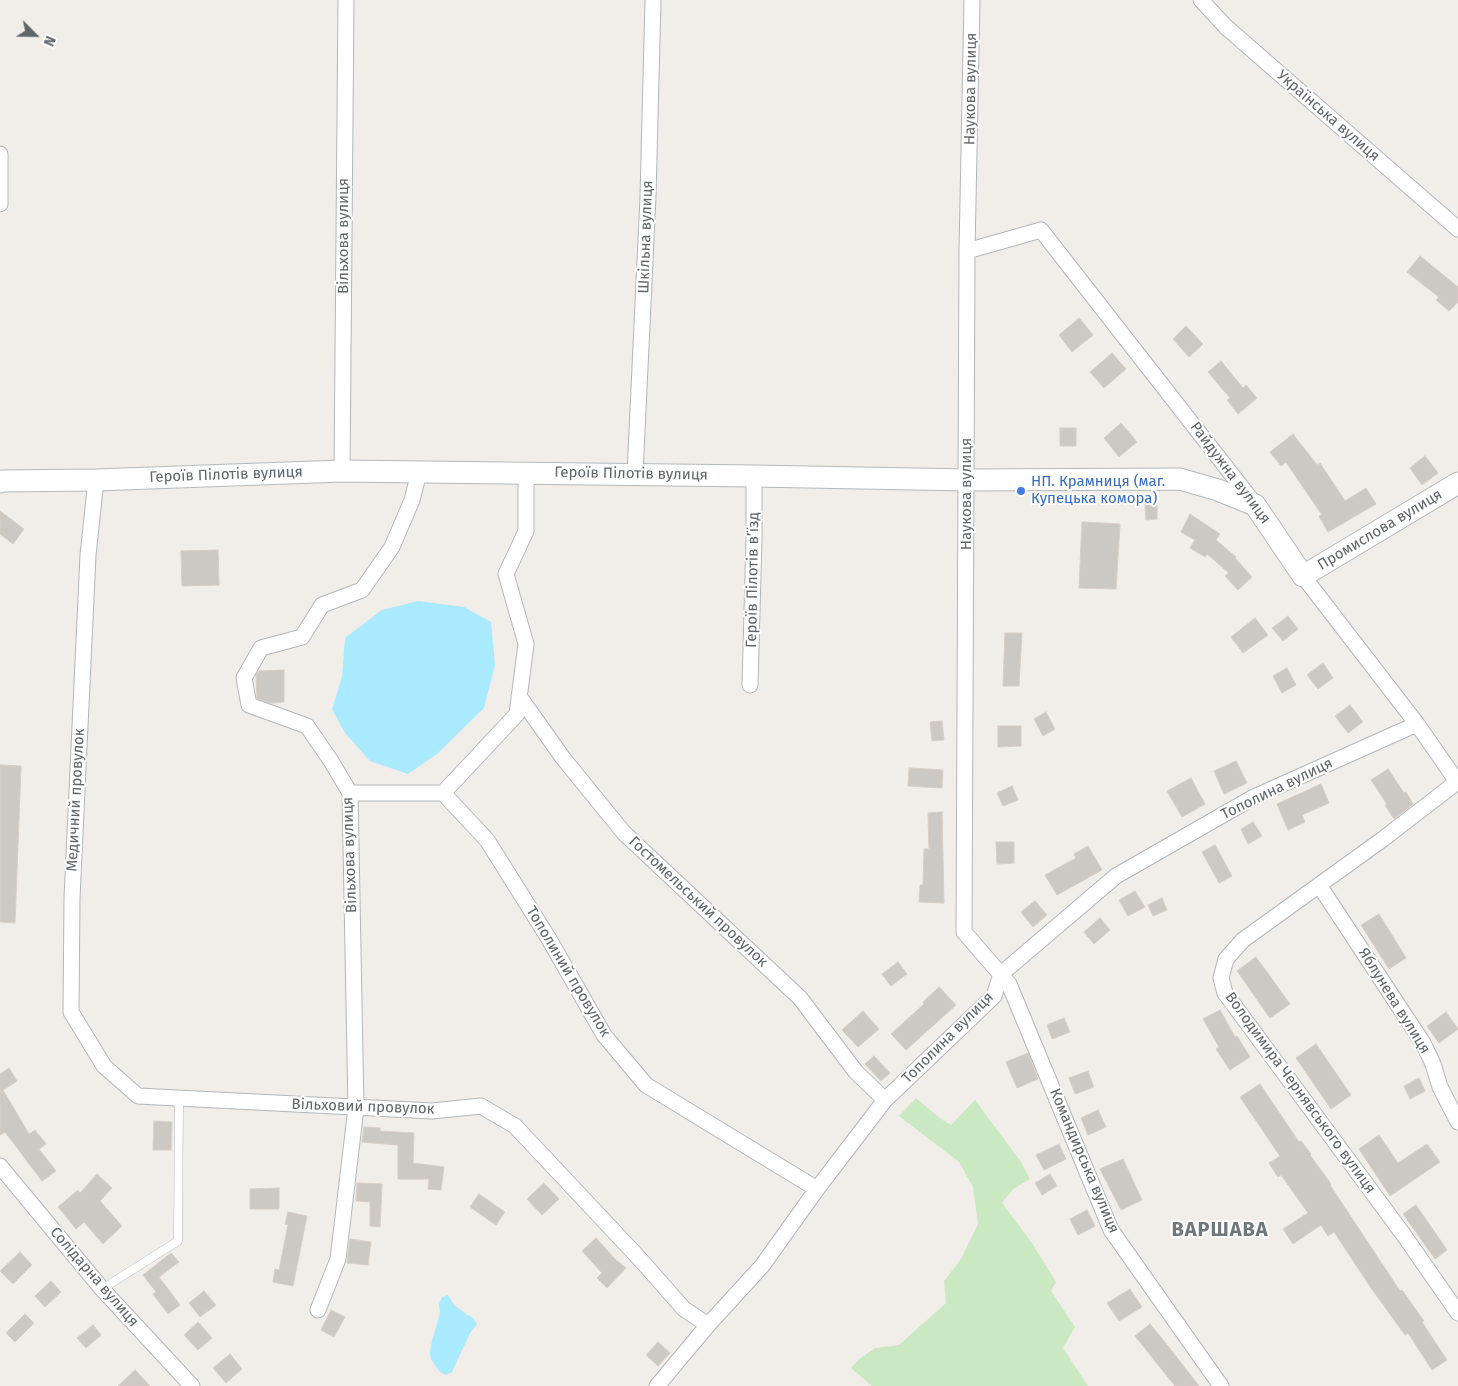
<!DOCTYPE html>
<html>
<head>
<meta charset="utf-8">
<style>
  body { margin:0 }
  #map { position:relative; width:1458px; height:1386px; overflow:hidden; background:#f1ede8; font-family:"Fira Sans",sans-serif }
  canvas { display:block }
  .north { position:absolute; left:10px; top:10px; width:50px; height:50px; -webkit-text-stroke:4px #fff; paint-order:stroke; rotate:113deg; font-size:14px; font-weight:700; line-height:20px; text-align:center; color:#5f6568 }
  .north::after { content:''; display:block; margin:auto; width:18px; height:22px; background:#5f6568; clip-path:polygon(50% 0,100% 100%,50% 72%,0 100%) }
</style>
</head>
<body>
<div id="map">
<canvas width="1458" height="1386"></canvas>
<div class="north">N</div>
</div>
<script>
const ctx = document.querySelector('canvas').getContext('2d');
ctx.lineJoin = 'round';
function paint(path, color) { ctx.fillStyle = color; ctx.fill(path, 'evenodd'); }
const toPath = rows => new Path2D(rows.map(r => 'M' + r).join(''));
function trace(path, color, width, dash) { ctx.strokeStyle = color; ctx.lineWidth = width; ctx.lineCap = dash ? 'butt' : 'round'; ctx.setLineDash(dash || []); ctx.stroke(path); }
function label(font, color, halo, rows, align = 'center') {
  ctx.font = font + ' "Fira Sans",sans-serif'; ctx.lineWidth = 4; ctx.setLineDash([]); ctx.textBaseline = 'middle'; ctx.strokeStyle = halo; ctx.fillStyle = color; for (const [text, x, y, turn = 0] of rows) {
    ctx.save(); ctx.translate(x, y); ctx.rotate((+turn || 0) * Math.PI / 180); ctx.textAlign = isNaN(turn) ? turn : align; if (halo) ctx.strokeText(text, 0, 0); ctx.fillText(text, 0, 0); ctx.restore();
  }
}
paint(toPath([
  [916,1098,941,1119,951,1125,975,1100,1021,1162,1030,1179,1013,1189,1002,1203,1032,1243,1056,1282,1051,1291,1075,1327,1063,1348,1088,1386,872,1386,851,1368,857,1361,875,1348,899,1345,946,1303,944,1281,961,1259,978,1224,973,1187,959,1162,899,1116]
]), '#cae9c3');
paint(toPath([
  [418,601,464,607,491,622,495,665,484,708,437,754,408,774,370,761,345,733,332,709,342,677,345,638,382,610],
  [448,1295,454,1305,466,1314,472,1317,477,1324,470,1333,452,1372,446,1375,439,1371,431,1359,430,1352,432,1341,440,1313,439,1304,442,1297]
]), '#aaeaff');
const building = toPath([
  [1420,256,1458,287,1458,302,1449,311,1436,300,1439,297,1407,272,1420,256],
  [1079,318,1093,335,1072,352,1059,335,1079,318],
  [1186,326,1203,344,1189,357,1173,339,1186,326],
  [1112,353,1126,369,1104,388,1090,372,1112,353],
  [1221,361,1243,388,1246,385,1257,398,1238,414,1227,400,1230,398,1208,372,1221,361],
  [1121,423,1137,442,1119,457,1104,438,1121,423],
  [1060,428,1076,428,1076,446,1060,446,1060,428],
  [1293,434,1317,465,1320,463,1345,501,1366,488,1376,504,1328,532,1319,516,1322,515,1286,462,1281,466,1270,452,1293,434],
  [1425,456,1438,473,1422,485,1410,468,1425,456],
  [1145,505,1157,505,1157,519,1146,520,1145,505],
  [0,511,24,529,13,544,0,534,0,511],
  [1190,514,1220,534,1216,540,1236,557,1235,558,1252,577,1238,590,1225,576,1229,573,1207,554,1205,557,1190,548,1195,540,1181,532,1190,514],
  [1082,522,1120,524,1116,589,1079,588,1082,522],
  [218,550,219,585,182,586,181,551,218,550],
  [1288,616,1298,629,1283,641,1272,628,1288,616],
  [1255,618,1268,635,1243,653,1231,637,1255,618],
  [1005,633,1022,633,1019,686,1003,686,1005,633],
  [1323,663,1333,678,1318,689,1307,675,1323,663],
  [1287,668,1296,685,1282,693,1273,676,1287,668],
  [284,670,284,702,270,703,257,698,256,675,259,671,284,670],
  [1350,705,1363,722,1348,733,1335,716,1350,705],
  [1046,712,1055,729,1043,736,1034,719,1046,712],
  [942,721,944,740,932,741,930,722,942,721],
  [998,726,1021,726,1021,746,998,747,998,726],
  [1236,761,1247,783,1224,794,1214,771,1236,761],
  [0,765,21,766,15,923,0,922,0,765],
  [909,768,943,770,942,788,908,786,909,768],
  [1388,769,1404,793,1406,792,1413,804,1394,819,1385,805,1387,804,1371,780,1388,769],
  [1191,778,1205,804,1182,817,1167,791,1191,778],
  [1321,784,1329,803,1302,815,1305,822,1288,830,1277,804,1321,784],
  [1012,786,1018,800,1003,806,997,793,1012,786],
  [942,812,944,903,919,902,920,885,923,885,924,849,929,849,928,813,942,812],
  [1253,822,1262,836,1248,844,1241,829,1253,822],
  [996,842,1014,842,1014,863,997,864,996,842],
  [1215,845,1232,876,1219,883,1202,852,1215,845],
  [1088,846,1102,870,1057,895,1045,875,1076,858,1074,854,1088,846],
  [1135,891,1145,907,1128,916,1119,900,1135,891],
  [1162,898,1167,910,1153,916,1148,905,1162,898],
  [1035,901,1047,915,1033,927,1021,912,1035,901],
  [1379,914,1406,958,1389,969,1361,925,1379,914],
  [1100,918,1110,930,1094,944,1084,932,1100,918],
  [1256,957,1290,1004,1270,1018,1237,971,1256,957],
  [898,962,907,974,891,986,882,974,898,962],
  [939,987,956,1005,906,1050,891,1034,924,1004,923,1002,939,987],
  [1220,1010,1235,1037,1237,1036,1250,1057,1230,1070,1216,1049,1219,1047,1203,1019,1220,1010],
  [863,1011,879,1029,858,1047,842,1030,863,1011],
  [1446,1012,1458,1029,1439,1043,1427,1026,1446,1012],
  [1064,1018,1070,1032,1052,1039,1047,1025,1064,1018],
  [1316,1044,1351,1095,1331,1109,1296,1058,1316,1044],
  [1028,1053,1038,1079,1017,1088,1006,1062,1028,1053],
  [874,1056,890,1073,881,1081,865,1064,874,1056],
  [9,1068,17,1081,3,1090,29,1134,35,1130,46,1144,39,1149,56,1171,42,1181,5,1132,0,1135,0,1074,9,1068],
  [1088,1071,1094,1087,1075,1094,1069,1078,1088,1071],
  [1419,1078,1425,1091,1410,1099,1404,1086,1419,1078],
  [1260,1084,1299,1142,1301,1141,1311,1154,1310,1155,1331,1184,1330,1185,1400,1291,1402,1290,1424,1321,1422,1322,1447,1360,1432,1370,1408,1333,1405,1335,1371,1288,1334,1232,1328,1236,1321,1225,1293,1244,1283,1229,1308,1213,1281,1175,1278,1177,1269,1163,1280,1156,1240,1097,1260,1084],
  [1098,1110,1106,1127,1088,1135,1081,1118,1098,1110],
  [154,1121,172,1122,171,1150,153,1150,154,1121],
  [364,1127,380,1128,380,1131,414,1133,413,1163,444,1167,441,1190,428,1189,429,1179,398,1179,398,1145,362,1142,364,1127],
  [1379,1135,1398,1163,1427,1144,1440,1162,1390,1196,1359,1149,1379,1135],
  [1059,1144,1066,1159,1044,1170,1036,1155,1059,1144],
  [1123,1159,1142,1200,1121,1210,1100,1169,1123,1159],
  [97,1174,112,1188,100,1201,122,1226,103,1244,84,1222,76,1229,58,1207,78,1190,80,1193,97,1174],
  [1050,1174,1057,1186,1042,1195,1035,1183,1050,1174],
  [357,1183,382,1184,380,1227,370,1226,370,1202,356,1201,357,1183],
  [544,1183,559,1199,542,1215,527,1199,544,1183],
  [279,1188,279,1209,250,1209,250,1189,279,1188],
  [479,1194,505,1212,496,1225,470,1207,479,1194],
  [1416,1205,1447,1250,1435,1259,1403,1214,1416,1205],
  [1087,1210,1095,1226,1078,1235,1070,1219,1087,1210],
  [288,1212,307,1216,293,1286,273,1282,275,1269,279,1270,288,1225,285,1224,288,1212],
  [596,1238,615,1259,626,1268,607,1288,597,1278,602,1273,582,1251,596,1238],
  [350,1239,371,1242,368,1265,347,1263,350,1239],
  [20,1252,32,1265,13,1284,0,1271,20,1252],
  [171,1253,179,1262,159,1277,180,1305,168,1314,153,1294,156,1292,143,1275,171,1253],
  [51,1281,61,1292,45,1307,35,1296,51,1281],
  [1130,1289,1142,1307,1119,1321,1107,1303,1130,1289],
  [204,1291,216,1305,200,1317,189,1303,204,1291],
  [331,1310,345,1317,334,1337,321,1330,331,1310],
  [25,1314,34,1323,15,1342,6,1333,25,1314],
  [198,1322,212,1338,198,1350,184,1335,198,1322],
  [1150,1324,1164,1341,1199,1386,1175,1386,1135,1336,1150,1324],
  [93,1325,101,1335,86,1348,77,1338,93,1325],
  [658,1342,670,1353,658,1366,646,1355,658,1342],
  [230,1354,242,1369,226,1383,213,1368,230,1354],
  [135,1370,150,1386,118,1386,135,1370]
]);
paint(building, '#ccc8c3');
trace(building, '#d7cec5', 1);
const lane = toPath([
  [102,1289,178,1241,179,1099]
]);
const street = toPath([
  [972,0,967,251,964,932,1009,984,1111,1230,1221,1386],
  [1201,0,1226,27,1458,229],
  [0,154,0,204],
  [967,251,1041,230,1254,503],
  [342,471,346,0],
  [635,474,648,197,653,0],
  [96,480,88,555,72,898,71,1012,104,1066,138,1096,432,1111,481,1106,515,1126,639,1258,684,1309,708,1325],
  [1303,576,1417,724,1458,783],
  [750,685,754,539,754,476],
  [519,696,563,758,624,833,800,998,856,1072,885,1100],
  [1457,782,1383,839,1243,940,1226,959,1221,978,1225,993,1403,1234,1458,1313],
  [350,793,443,793,517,714,526,644,506,574,526,531,526,473],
  [443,793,487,840,549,939,604,1035,646,1085,817,1189],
  [1319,885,1423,1043,1433,1064,1440,1087,1458,1122],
  [0,1166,102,1289,192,1386],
  [318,1310,338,1259,356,1108,350,793,331,761,307,726,249,705,244,678,261,648,302,637,322,605,362,590,392,547,412,500,419,472],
  [657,1386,708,1325,762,1266,817,1189,885,1100,994,996,1001,974,1116,876,1254,797,1417,724]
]);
const secondary = toPath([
  [0,482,2,481,96,480,342,471,754,476,968,480,1180,479,1218,490,1255,505,1303,576,1458,483]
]);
trace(lane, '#b3b7ba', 9);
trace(street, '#b3b7ba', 17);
trace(secondary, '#b4b9bc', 23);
trace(lane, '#fff', 8);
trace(street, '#fff', 15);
trace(secondary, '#fff', 21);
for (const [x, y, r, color] of [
  [1021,491,5,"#3f7fe0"]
]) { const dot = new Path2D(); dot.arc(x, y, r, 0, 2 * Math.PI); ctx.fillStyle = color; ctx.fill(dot); trace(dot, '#fff', 2); }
label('15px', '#5f6568', '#fff', [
  ["Наукова вулиця",971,89,-89],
  ["Українська вулиця",1328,116,41],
  ["Вільхова вулиця",344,236,-90],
  ["Шкільна вулиця",646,237,-88],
  ["Райдужна вулиця",1230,473,53],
  ["Героїв Пілотів вулиця",631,474,1],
  ["Героїв Пілотів вулиця",226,475,-2],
  ["Наукова вулиця",967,494,-90],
  ["Промислова вулиця",1380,530,-31],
  ["Героїв Пілотів в’їзд",753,580,-89],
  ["Тополина вулиця",1277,789,-26],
  ["Медичний провулок",76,800,-87],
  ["Вільхова вулиця",350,855,-92],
  ["Гостомельський провулок",698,902,43],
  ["Тополиний провулок",568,972,59],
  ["Яблунева вулиця",1394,1001,58],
  ["Тополина вулиця",948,1038,-45],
  ["Володимира Чернявського вулиця",1300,1093,54],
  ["Вільховий провулок",363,1107,2],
  ["Командирська вулиця",1084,1161,67],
  ["Солідарна вулиця",94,1277,49]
]);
label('15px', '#366cbe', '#fff', [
  ["НП. Крамниця (маг.",1031,482],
  ["Купецька комора)",1031,499]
], 'left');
ctx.letterSpacing = '1px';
label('bold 20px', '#70777a', '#fff', [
  ["ВАРШАВА",1220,1230]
]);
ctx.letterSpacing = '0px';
</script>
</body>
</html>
